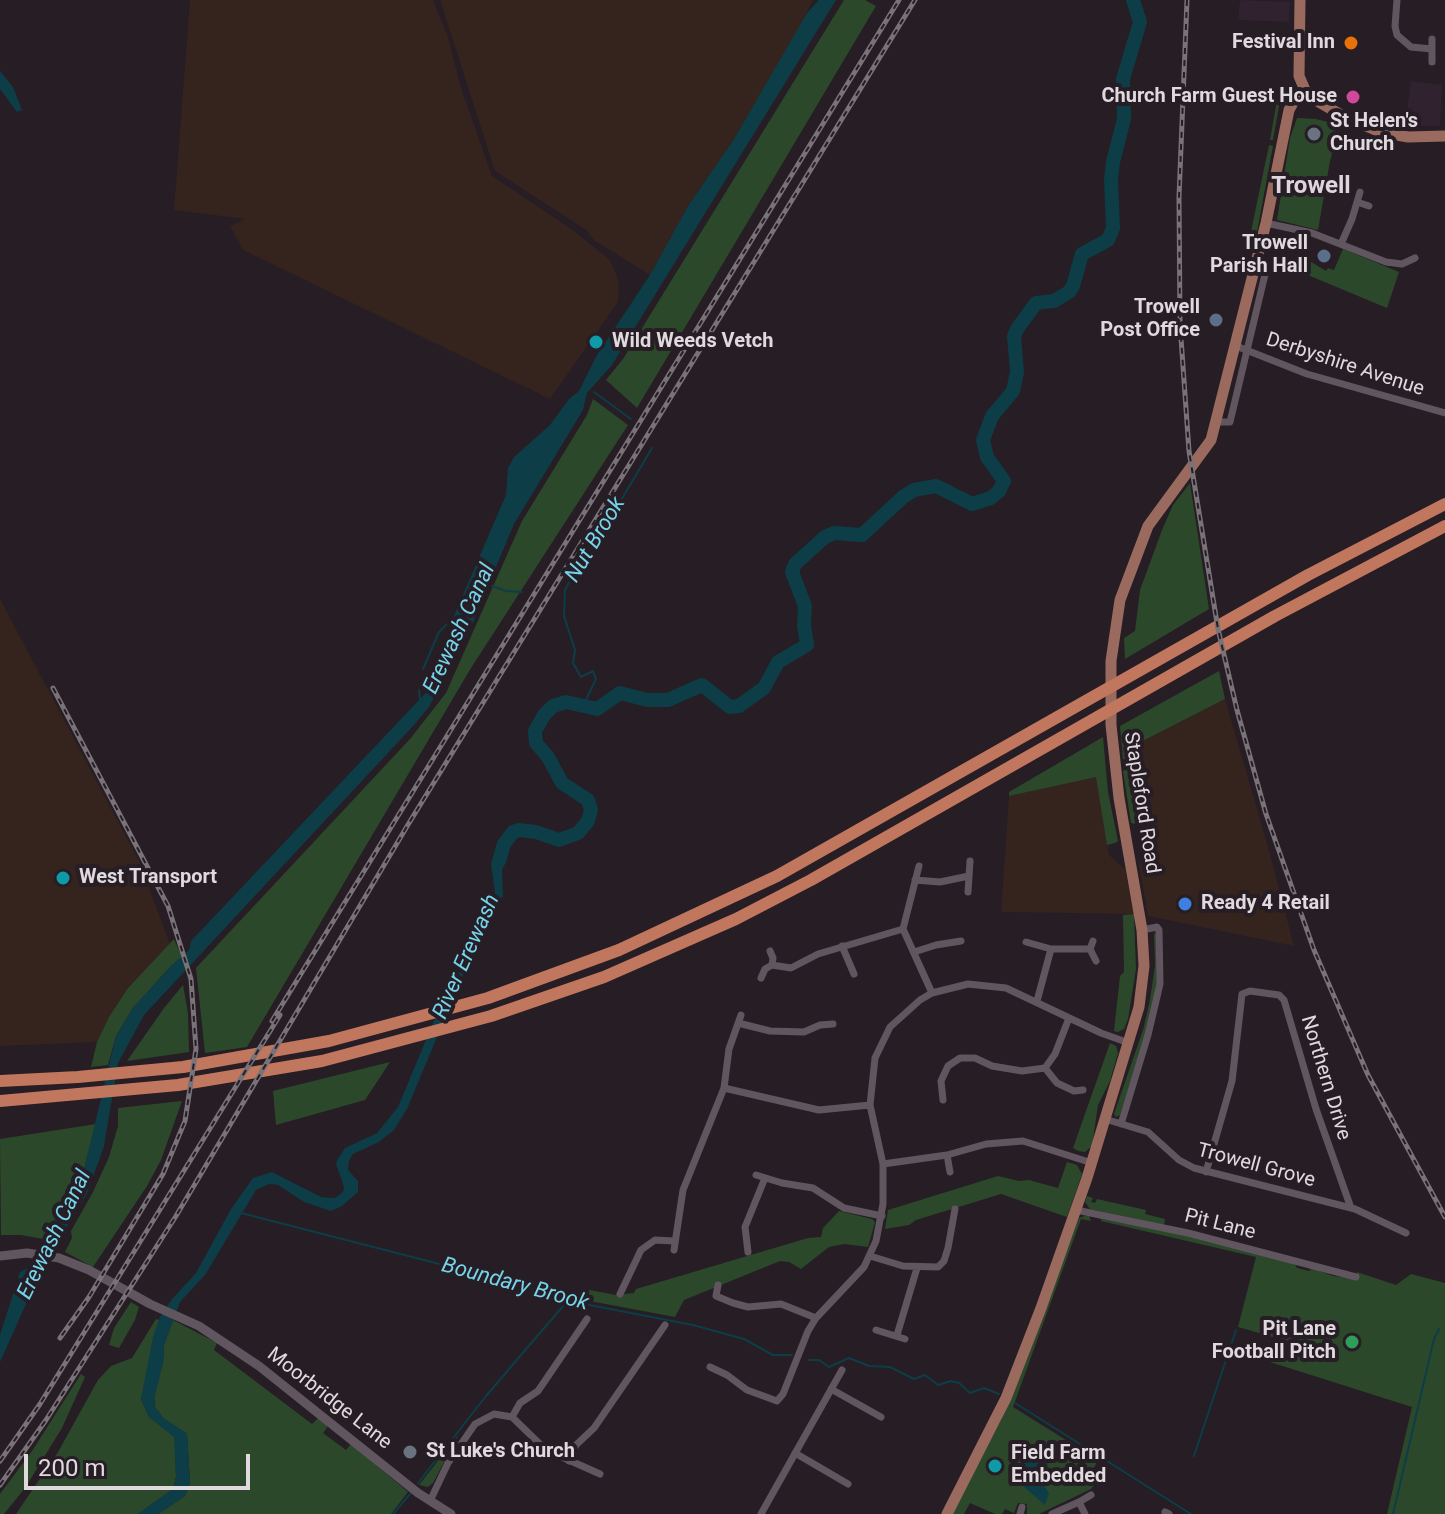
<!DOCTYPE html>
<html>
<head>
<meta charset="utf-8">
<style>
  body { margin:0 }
  #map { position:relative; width:1445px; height:1514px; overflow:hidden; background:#261d25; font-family:Roboto,sans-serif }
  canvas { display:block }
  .scale { position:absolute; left:24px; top:1454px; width:226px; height:36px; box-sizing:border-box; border:4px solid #e0dadf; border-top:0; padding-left:10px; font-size:24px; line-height:28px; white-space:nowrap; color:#e0dadf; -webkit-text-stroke:6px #261d25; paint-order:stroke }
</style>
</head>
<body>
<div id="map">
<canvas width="1445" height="1514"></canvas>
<div class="scale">200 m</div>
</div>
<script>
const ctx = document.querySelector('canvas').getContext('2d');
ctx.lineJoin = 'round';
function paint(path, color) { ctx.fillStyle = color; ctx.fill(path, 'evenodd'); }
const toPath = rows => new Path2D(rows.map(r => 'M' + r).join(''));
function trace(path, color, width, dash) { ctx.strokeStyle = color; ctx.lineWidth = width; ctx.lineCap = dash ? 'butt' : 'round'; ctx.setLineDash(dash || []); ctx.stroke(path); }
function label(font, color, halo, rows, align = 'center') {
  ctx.font = font + ' Roboto,sans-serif'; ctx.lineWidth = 8; ctx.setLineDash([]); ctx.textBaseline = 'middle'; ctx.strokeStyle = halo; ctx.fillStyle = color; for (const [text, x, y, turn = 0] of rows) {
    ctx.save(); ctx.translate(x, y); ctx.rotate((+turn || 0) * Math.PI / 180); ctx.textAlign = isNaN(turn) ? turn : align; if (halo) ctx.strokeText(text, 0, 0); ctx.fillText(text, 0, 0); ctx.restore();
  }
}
paint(toPath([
  [1240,0,1290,2,1289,22,1238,20],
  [1411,81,1442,85,1440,126,1405,126]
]), '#30222f');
paint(toPath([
  [190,0,433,0,448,37,462,91,492,176,570,228,610,260,619,281,618,302,550,399,243,250,230,226,245,219,174,210],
  [440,0,813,0,797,32,734,139,688,206,650,275,595,241,586,230,495,171],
  [0,599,139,861,170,944,128,988,109,1017,97,1042,0,1046],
  [1225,699,1267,843,1294,946,1148,916,1139,864,1144,851,1127,749],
  [1097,776,1109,855,1125,869,1134,914,1001,912,1009,796]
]), '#35231e');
paint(toPath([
  [844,0,865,0,876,6,637,408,606,380,623,359],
  [1280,83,1283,84,1282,89,1273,140,1270,140],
  [1297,118,1316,119,1340,125,1330,161,1318,230,1277,220,1290,138],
  [1269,145,1273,146,1257,232,1254,239,1250,236],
  [1343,249,1399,272,1387,308,1303,273,1308,260,1326,271,1328,268,1334,270],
  [593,399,628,425,471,668,247,1047,205,1053,196,968,410,739,446,693,522,521,587,415],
  [1190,483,1209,609,1125,659,1124,638,1135,631,1140,590,1162,530,1173,505],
  [1219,671,1225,699,1127,749,1129,760,1123,759,1120,726],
  [1103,737,1108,792,1118,841,1115,843,1107,845,1096,777,1009,796,1009,792],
  [1130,768,1140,825,1131,823,1123,771],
  [1134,914,1136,969,1128,1019,1124,1029,1118,1032,1114,1031,1120,976,1124,972,1123,915],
  [1154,933,1156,935,1157,986,1148,1026,1120,1115,1116,1117,1114,1114,1143,1030,1150,1000,1155,965],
  [174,939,182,957,171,966,133,1008,116,1036,108,1065,91,1067,97,1042,109,1017,128,988],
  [183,985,188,1013,189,1052,127,1061,164,1008],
  [1110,1043,1116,1046,1118,1053,1110,1081,1098,1105,1092,1146,1085,1152,1078,1151,1073,1148],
  [390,1062,365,1100,276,1125,273,1091],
  [182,1101,161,1160,147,1186,93,1267,65,1252,72,1238,71,1231,93,1192,109,1157,118,1126,118,1108],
  [96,1124,84,1169,43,1239,21,1235,1,1235,0,1139],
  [1067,1162,1077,1165,1082,1174,1067,1217,1001,1194,916,1220,909,1225,885,1229,888,1210,998,1176,1019,1181,1029,1180,1058,1188],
  [1087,1196,1093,1198,1091,1202,1095,1203,1097,1199,1146,1210,1145,1214,1165,1219,1164,1225,1090,1209,1085,1202],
  [839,1211,872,1219,875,1222,868,1247,844,1244,829,1247,801,1269,789,1262,780,1261,684,1300,675,1317,579,1299,584,1289,616,1295,634,1293,636,1289,808,1238,821,1237,823,1228],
  [1085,1216,1089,1216,1091,1221,1081,1219,1013,1407,1098,1460,1089,1477,1096,1482,1091,1489,1039,1514,1027,1514,1027,1504,1018,1503,1014,1513,1005,1509,1002,1514,995,1514,970,1503,964,1514,952,1514,1001,1420,1079,1218],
  [1101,1219,1162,1230,1294,1263,1297,1268,1309,1271,1312,1268,1333,1276,1355,1279,1357,1272,1396,1285,1411,1274,1445,1283,1445,1514,1387,1514,1412,1407,1270,1362,1276,1338,1238,1327,1256,1257,1101,1221],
  [131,1302,139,1307,135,1320,119,1348,109,1345,114,1328],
  [156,1319,159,1320,141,1399,149,1417,175,1437,176,1477,173,1489,138,1514,16,1514,58,1452,98,1380,111,1366,132,1358],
  [173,1320,217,1343,214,1350,312,1424,318,1418,328,1426,323,1433,346,1450,351,1444,408,1492,391,1514,158,1514,185,1496,190,1483,187,1434,163,1418,155,1407,154,1393,163,1363,164,1345],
  [81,1374,85,1377,62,1428,25,1488,4,1514,0,1514,0,1494,32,1451],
  [459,1434,433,1483,428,1487,419,1485]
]), '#2c482b');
paint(toPath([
  [819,0,836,0,612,365,587,393,583,410,514,524,466,639,459,644,443,678,439,676,455,642,452,633,453,618,506,495,508,468,514,457,550,425,569,399,579,391,597,355,650,275,688,206,734,139,807,13],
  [0,71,13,87,22,110,17,112,0,89],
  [437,681,441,683,429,707,414,725,144,1015,118,1063,104,1146,87,1194,44,1264,0,1362,0,1335,20,1272,32,1266,43,1239,84,1169,116,1036,133,1008,171,966,189,950,191,941],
  [500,840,509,844,502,871,503,896,480,934,407,1109,394,1130,379,1142,353,1154,349,1161,348,1170,358,1181,358,1192,342,1206,331,1211,304,1202,278,1185,269,1184,256,1190,205,1275,180,1302,164,1345,163,1363,154,1400,155,1407,163,1418,187,1434,190,1483,185,1496,158,1514,138,1514,173,1489,176,1477,174,1437,149,1417,141,1399,153,1337,160,1317,172,1299,196,1273,231,1209,253,1178,272,1172,321,1197,335,1198,343,1192,344,1187,336,1164,337,1160,345,1148,377,1133,398,1107,470,934,495,893,491,864],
  [1038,1441,1054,1452,1046,1468,1045,1487,1049,1493,1045,1505,1015,1479,1028,1449]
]), '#0d3d47');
trace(toPath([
  [594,392,631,419],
  [492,586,506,591,522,592],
  [423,669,439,632,453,618],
  [419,690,420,701],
  [583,706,596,679,593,671,581,677,573,663,575,650,564,616,565,590,582,558,614,512,652,448],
  [241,1213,525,1286,579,1303,693,1325,744,1339,773,1355,792,1355],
  [809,1360,819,1360,829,1367,849,1358,869,1366,890,1367,914,1379,925,1375,938,1385,951,1381,959,1383,970,1393,984,1388,999,1394],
  [1015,1403,1191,1514],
  [1194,1456,1236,1330],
  [418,1483,486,1396,569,1299],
  [393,1514,410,1494],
  [1393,1514,1434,1339,1439,1329]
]), '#0d3d47', 2);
trace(toPath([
  [499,861,504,844,513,832,519,830,536,832,559,840,578,833,588,821,591,810,588,800,562,783,548,757,536,743,535,731,544,715,553,706,566,702,597,709,620,693,647,700,668,700,702,685,730,707,739,706,764,688,778,662,807,645,804,625,805,606,792,572,795,564,825,537,834,533,862,535,903,497,914,490,936,486,972,504,991,498,999,491,1004,481,987,457,983,440,992,416,1013,391,1017,372,1014,336,1017,329,1036,303,1054,301,1069,292,1073,286,1082,254,1108,240,1113,228,1111,180,1113,162,1124,119,1123,79,1140,22,1133,0]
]), '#0d3d47', 14);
trace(toPath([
  [1397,0,1395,26,1397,35,1411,47,1432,49],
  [1432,62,1432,39],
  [1357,202,1369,206],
  [1266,223,1312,233,1386,262,1402,264,1415,258],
  [1341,244,1352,219,1360,192],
  [1236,346,1307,374,1445,413],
  [1217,422,1230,422,1267,266,1257,261],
  [919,866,903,929,932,993],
  [915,880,940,882,969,876],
  [968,892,970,861],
  [1093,941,1090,949,1096,961],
  [1026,942,1051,949,1090,949],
  [842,946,854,974],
  [770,951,773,958,772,965],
  [914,952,936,945,961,941],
  [761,978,765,969,772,965,791,968,818,954,903,929],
  [1037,1001,1051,949],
  [738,1023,770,1031,804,1032,820,1025,833,1024],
  [1045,1068,1057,1083,1074,1091,1083,1090],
  [724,1088,819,1110,870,1105],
  [943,1100,941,1081,948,1066,960,1058,975,1058,992,1066,1022,1071,1045,1068,1055,1054,1069,1018],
  [1105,1119,1148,1132,1179,1160,1194,1168,1355,1209,1406,1233],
  [1121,1124,1148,1035,1160,984,1159,930,1157,927,1142,930],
  [947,1155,950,1172],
  [883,1164,947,1155,986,1144,1023,1141,1092,1163],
  [1206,1172,1232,1081,1242,994,1250,991,1279,995,1284,1000,1316,1109,1351,1208],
  [756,1175,782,1183,813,1188,844,1208,882,1216],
  [1076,1210,1188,1233,1356,1277],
  [674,1250,683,1190,724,1088,729,1049,741,1015],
  [748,1252,745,1227,765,1178],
  [870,1256,903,1266,938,1267,944,1261,948,1248,955,1209],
  [718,1285,716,1296,733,1303,748,1307,781,1304,816,1318],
  [620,1294,641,1250,655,1240,674,1241],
  [876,1330,905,1339],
  [897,1335,917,1268],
  [710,1367,727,1375,747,1390,777,1401,783,1394,808,1331,816,1318,864,1267,876,1241,883,1204,883,1164,870,1105,875,1058,890,1027,920,1000,932,993,968,984,1006,988,1101,1033,1129,1043],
  [831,1389,881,1417],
  [512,1417,520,1403,538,1391,587,1319],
  [795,1453,848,1484],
  [569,1461,576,1445,594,1428,665,1325],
  [430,1501,448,1463,475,1424,494,1414,512,1417,546,1450,600,1474],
  [1079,1502,1091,1495],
  [1165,1512,1169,1514],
  [761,1514,842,1370],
  [1020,1514,1022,1507],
  [1052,1514,1079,1502,1085,1514]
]), '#615660', 7);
trace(toPath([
  [0,1256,27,1253,59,1258,89,1270,150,1304,199,1326,259,1366,418,1493,451,1514]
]), '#615660', 9);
trace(toPath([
  [1300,0,1299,76,1305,90,1312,98,1343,116,1380,132,1408,137,1445,136],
  [947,1514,1006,1398,1041,1308,1087,1178,1139,1007,1144,966,1142,930,1119,798,1111,725,1111,661,1120,600,1148,526,1211,440,1266,223,1289,110,1295,99,1305,90]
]), '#9b6a5f', 11);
trace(toPath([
  [0,1081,78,1077,183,1067,329,1041,488,998,619,950,777,876,1308,575,1445,504],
  [0,1101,178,1085,322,1061,491,1016,604,977,736,919,811,880,1275,616,1445,526]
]), '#c1775e', 12);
const rail = toPath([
  [1187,0,1179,197,1180,324,1189,451,1218,629,1237,710,1266,814,1314,950,1368,1075,1445,1217],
  [53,688,168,906,191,979,196,1049,185,1121,163,1174,89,1297,60,1338],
  [272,1021,899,0],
  [0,1461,40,1404,280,1015],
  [0,1485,46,1420,176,1216,409,823,915,0]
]);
trace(rail, '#7a7279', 5);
trace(rail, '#261d25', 2, [6]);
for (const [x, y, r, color] of [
  [1351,43,8,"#e8710a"],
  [1353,97,8,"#d1479c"],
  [1314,134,8,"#6b7280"],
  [1324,256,8,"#5c6f8a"],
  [1216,320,8,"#5c6f8a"],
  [596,342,8,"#0f9aa8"],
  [63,878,8,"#0f9aa8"],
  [1185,904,8,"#3f7fe0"],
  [1352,1342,8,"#2e9e5b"],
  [410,1452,8,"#6b7280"],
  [995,1466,8,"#0f9aa8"]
]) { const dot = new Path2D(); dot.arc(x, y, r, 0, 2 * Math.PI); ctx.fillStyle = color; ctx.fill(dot); trace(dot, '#261d25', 3); }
label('bold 20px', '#e0dadf', '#261d25', [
  ["Festival Inn",1335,43,"right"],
  ["Church Farm Guest House",1337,97,"right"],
  ["St Helen's",1330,122],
  ["Church",1330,145],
  ["Trowell",1308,244,"right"],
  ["Parish Hall",1308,267,"right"],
  ["Trowell",1200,308,"right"],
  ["Post Office",1200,331,"right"],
  ["Wild Weeds Vetch",612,342],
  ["West Transport",79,878],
  ["Ready 4 Retail",1201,904],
  ["Pit Lane",1336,1330,"right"],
  ["Football Pitch",1336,1353,"right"],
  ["St Luke's Church",426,1452],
  ["Field Farm",1011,1454],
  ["Embedded",1011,1477]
], 'left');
label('20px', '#e0dadf', '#261d25', [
  ["Derbyshire Avenue",1345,365,18],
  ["Stapleford Road",1141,803,81],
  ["Northern Drive",1325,1078,73],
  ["Trowell Grove",1256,1166,15],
  ["Pit Lane",1220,1225,14],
  ["Moorbridge Lane",329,1399,38]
]);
label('italic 22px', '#75d4ea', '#261d25', [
  ["Nut Brook",596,540,-59],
  ["Erewash Canal",460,629,-65],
  ["River Erewash",467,957,-66],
  ["Erewash Canal",55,1235,-64],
  ["Boundary Brook",515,1285,15]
]);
label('bold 24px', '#e0d4df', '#261d25', [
  ["Trowell",1311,187]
]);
</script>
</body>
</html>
